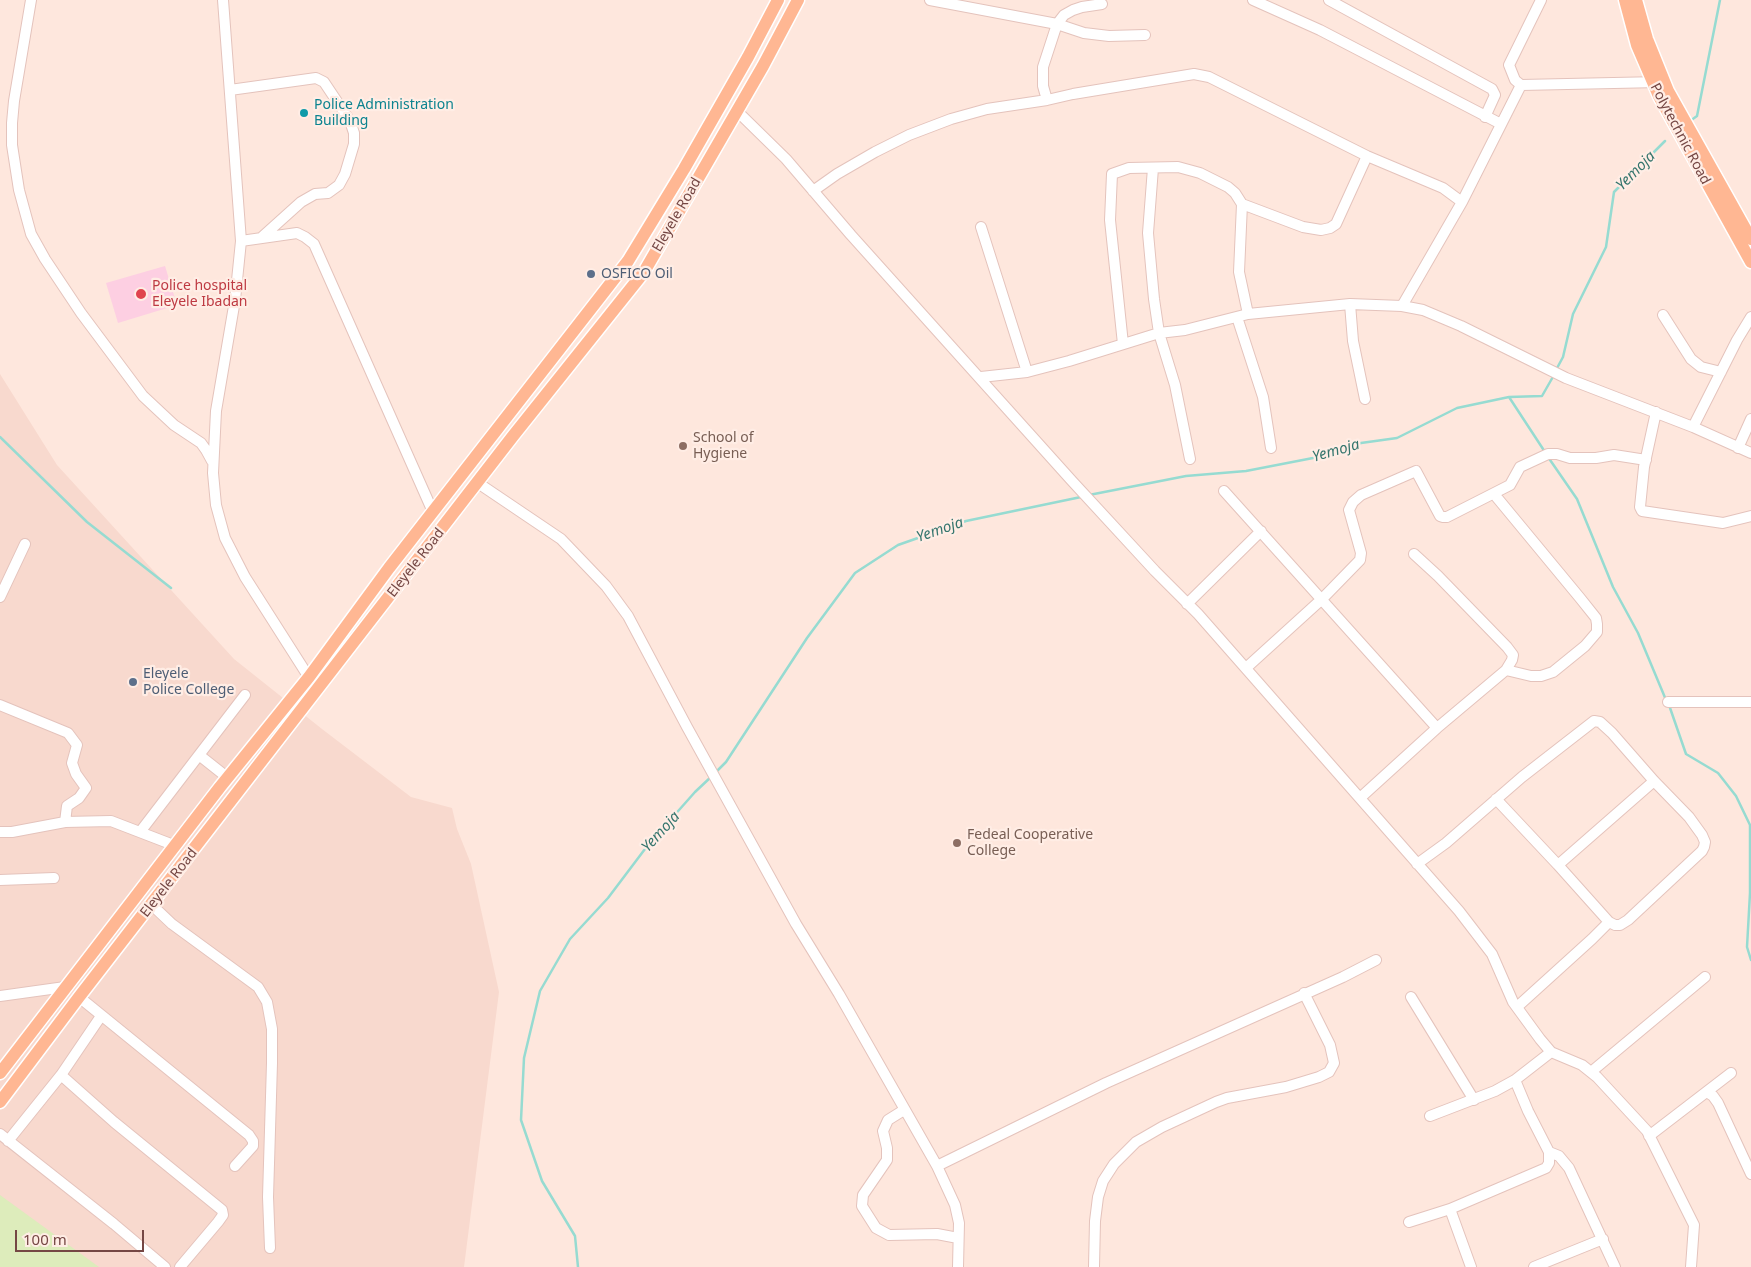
<!DOCTYPE html>
<html>
<head>
<meta charset="utf-8">
<style>
  body { margin:0 }
  #map { position:relative; width:1751px; height:1267px; overflow:hidden; background:#fee7dd; font-family:"Noto Sans",sans-serif }
  canvas { display:block }
  .scale { position:absolute; left:15px; top:1230px; width:129px; height:22px; box-sizing:border-box; border:2px solid #754744; border-top:0; padding-left:6px; font-size:15px; line-height:18px; white-space:nowrap; color:#754744; -webkit-text-stroke:4px #ffede5; paint-order:stroke }
</style>
</head>
<body>
<div id="map">
<canvas width="1751" height="1267"></canvas>
<div class="scale">100 m</div>
</div>
<script>
const ctx = document.querySelector('canvas').getContext('2d');
ctx.lineJoin = 'round';
function paint(path, color) { ctx.fillStyle = color; ctx.fill(path, 'evenodd'); }
const toPath = rows => new Path2D(rows.map(r => 'M' + r).join(''));
function trace(path, color, width, dash) { ctx.strokeStyle = color; ctx.lineWidth = width; ctx.lineCap = dash ? 'butt' : 'round'; ctx.setLineDash(dash || []); ctx.stroke(path); }
function label(font, color, halo, rows, align = 'center') {
  ctx.font = font + ' "Noto Sans",sans-serif'; ctx.lineWidth = 4.5; ctx.setLineDash([]); ctx.textBaseline = 'middle'; ctx.strokeStyle = halo; ctx.fillStyle = color; for (const [text, x, y, turn = 0] of rows) {
    ctx.save(); ctx.translate(x, y); ctx.rotate((+turn || 0) * Math.PI / 180); ctx.textAlign = isNaN(turn) ? turn : align; if (halo) ctx.strokeText(text, 0, 0); ctx.fillText(text, 0, 0); ctx.restore();
  }
}
paint(toPath([
  [0,374,57,465,234,659,322,729,411,797,452,808,457,829,471,864,499,992,464,1267,0,1267]
]), '#f8d9ce');
paint(toPath([
  [165,266,177,305,118,323,106,283]
]), '#fdcfe2');
paint(toPath([
  [0,1195,99,1267,0,1267]
]), '#ddecbb');
trace(toPath([
  [1690,121,1697,116,1720,0],
  [1556,370,1563,357,1573,314,1606,247,1614,192,1665,141],
  [1509,397,1545,452],
  [0,437,87,522,171,588],
  [1548,457,1577,499,1613,587,1638,633,1666,700],
  [1089,495,1186,476,1246,471,1313,458,1361,443,1397,438,1457,408,1509,397,1542,396,1554,375],
  [1669,705,1686,754,1718,773,1736,796,1750,825,1750,893,1747,947,1751,960],
  [716,772,726,762,807,638,855,573,898,545,966,521,1081,497],
  [578,1267,575,1236,542,1181,521,1120,524,1058,540,991,570,939,608,898,648,845,695,792,712,776]
]), '#96dbd1', 2.5);
const minor = toPath([
  [31,0,14,101,12,123,12,145,19,190,31,234,45,259,81,313,143,396,174,425,201,443,206,450,212,461],
  [223,0,241,241,235,300,216,411,213,473,216,505,225,538,245,577,317,690],
  [930,0,1057,24,1084,33,1109,36,1145,35],
  [1253,0,1320,30,1501,124],
  [1329,0,1492,89,1495,95,1485,117],
  [1521,85,1660,82],
  [230,90,316,78,324,82,350,121,354,133,354,144,345,174,339,185,328,193,315,194,301,202,261,238],
  [1047,100,1043,86,1043,67,1057,24,1064,15,1073,10,1082,7,1102,4],
  [737,111,786,159,851,235,1072,481,1155,571,1198,614,1459,911,1492,954,1513,1002,1540,1039,1551,1052,1582,1065,1597,1077,1647,1131,1694,1225,1691,1267],
  [1153,168,1148,233,1154,299,1159,333,1175,385,1190,459],
  [813,191,837,174,875,152,909,135,951,119,987,109,1047,100,1073,94,1194,74,1209,77,1367,156,1443,188,1462,202],
  [1242,204,1239,272,1248,314],
  [981,227,1027,372],
  [241,241,297,233,305,237,314,244,433,512],
  [1350,304,1353,341,1365,399],
  [1402,306,1462,202,1521,85,1515,80,1509,65,1541,0],
  [1663,315,1691,359,1701,367,1721,372],
  [1237,317,1263,397,1271,448],
  [1123,344,1110,220,1112,174,1129,168,1178,167,1200,173,1228,187,1235,193,1242,204,1303,227,1321,230,1330,228,1336,224,1367,156],
  [981,377,1027,372,1069,361,1159,333,1185,330,1248,314,1350,304,1402,306,1423,310,1461,326,1566,378,1693,427,1751,453],
  [1656,412,1644,467,1640,507,1642,511,1723,523,1751,516],
  [1693,427,1737,340,1751,317],
  [1738,448,1751,419],
  [478,483,561,539,606,586,628,616,687,727,796,924,839,994,937,1166,955,1205,959,1223,958,1267],
  [1224,491,1437,728],
  [1494,494,1580,598,1596,618,1597,624,1597,632,1585,646,1553,672,1541,676,1531,676,1506,670],
  [0,597,25,544],
  [1187,604,1261,531],
  [1246,668,1322,599,1360,560,1361,553,1349,510,1353,502,1361,495,1416,471,1440,516,1443,517,1447,517,1510,485,1520,467,1548,454,1557,454,1570,458,1596,458,1614,455,1646,460],
  [1668,702,1751,702],
  [0,705,68,733,77,745,72,763,76,774,86,788,79,798,67,806,65,822],
  [199,755,228,778],
  [1360,798,1437,728,1506,670,1512,660,1513,655,1507,647,1438,576,1414,554],
  [0,832,12,832,65,822,111,821,176,846],
  [140,832,245,695],
  [1417,864,1446,843,1522,777,1594,721,1600,722,1612,733,1654,781,1689,817,1702,835,1705,842,1704,847,1702,851,1628,920,1620,925,1615,925,1609,922,1558,865,1496,799],
  [1558,865,1654,781],
  [0,880,54,878],
  [152,905,172,924,258,987,267,1002,272,1029,272,1063,268,1197,270,1248],
  [0,996,65,987],
  [79,997,249,1135,253,1141,253,1146,235,1166],
  [1411,997,1474,1100],
  [1517,1007,1592,939,1609,922],
  [1591,1072,1705,977],
  [61,1075,114,1122,222,1210,223,1215,218,1222,180,1267],
  [1707,1092,1713,1096,1718,1103,1751,1174],
  [904,1110,888,1120,883,1131,887,1148,887,1160,863,1195,862,1206,876,1228,889,1235,937,1234,958,1238],
  [1430,1116,1495,1091,1515,1080,1551,1052],
  [0,1134,114,1224,165,1267],
  [1649,1136,1731,1073],
  [8,1141,61,1075,101,1016],
  [1549,1152,1559,1156,1569,1168,1615,1267],
  [937,1166,1106,1083,1343,977,1376,960],
  [1450,1209,1471,1267],
  [1409,1222,1450,1209,1546,1168,1549,1163,1549,1152,1528,1111,1515,1080],
  [1094,1267,1095,1221,1098,1197,1103,1181,1114,1164,1136,1142,1162,1127,1216,1102,1227,1098,1286,1087,1319,1077,1329,1072,1334,1063,1330,1045,1304,993],
  [1534,1267,1603,1239]
]);
const major = toPath([
  [1625,0,1637,45,1659,96,1751,262],
  [1636,0,1647,39,1668,91,1751,239],
  [0,1073,220,787,309,677,389,568,628,261,684,169,748,57,778,0],
  [0,1102,79,997,513,436,644,272,763,66,798,0]
]);
trace(minor, '#e4c3bc', 12);
trace(major, '#fff', 15);
trace(minor, '#fff', 10);
trace(major, '#ffb793', 12);
for (const [x, y, r, color] of [
  [304,113,5,"#0f9aa8"],
  [591,274,5,"#5c6f8a"],
  [141,294,6,"#e0444e"],
  [683,446,5,"#8d6e63"],
  [133,682,5,"#5c6f8a"],
  [957,843,5,"#8d6e63"]
]) { const dot = new Path2D(); dot.arc(x, y, r, 0, 2 * Math.PI); ctx.fillStyle = color; ctx.fill(dot); trace(dot, '#ffede5', 2); }
label('14px', '#0d838f', '#ffede5', [
  ["Police Administration",314,105],
  ["Building",314,121]
], 'left');
label('14px', '#754744', '#ffede5', [
  ["Polytechnic Road",1680,134,62],
  ["Eleyele Road",677,215,-60],
  ["Eleyele Road",416,563,-52],
  ["Eleyele Road",169,883,-52]
]);
label('14px', '#4e5e75', '#ffede5', [
  ["OSFICO Oil",601,274],
  ["Eleyele",143,674],
  ["Police College",143,690]
], 'left');
label('14px', '#be3a42', '#ffede5', [
  ["Police hospital",152,286],
  ["Eleyele Ibadan",152,302]
], 'left');
label('14px', '#785e54', '#ffede5', [
  ["School of",693,438],
  ["Hygiene",693,454],
  ["Fedeal Cooperative",967,835],
  ["College",967,851]
], 'left');
label('italic 15px', '#35756d', '#ffede5', [
  ["Yemoja",1636,171,-45],
  ["Yemoja",1336,451,-16],
  ["Yemoja",940,530,-19],
  ["Yemoja",661,832,-48]
]);
</script>
</body>
</html>
